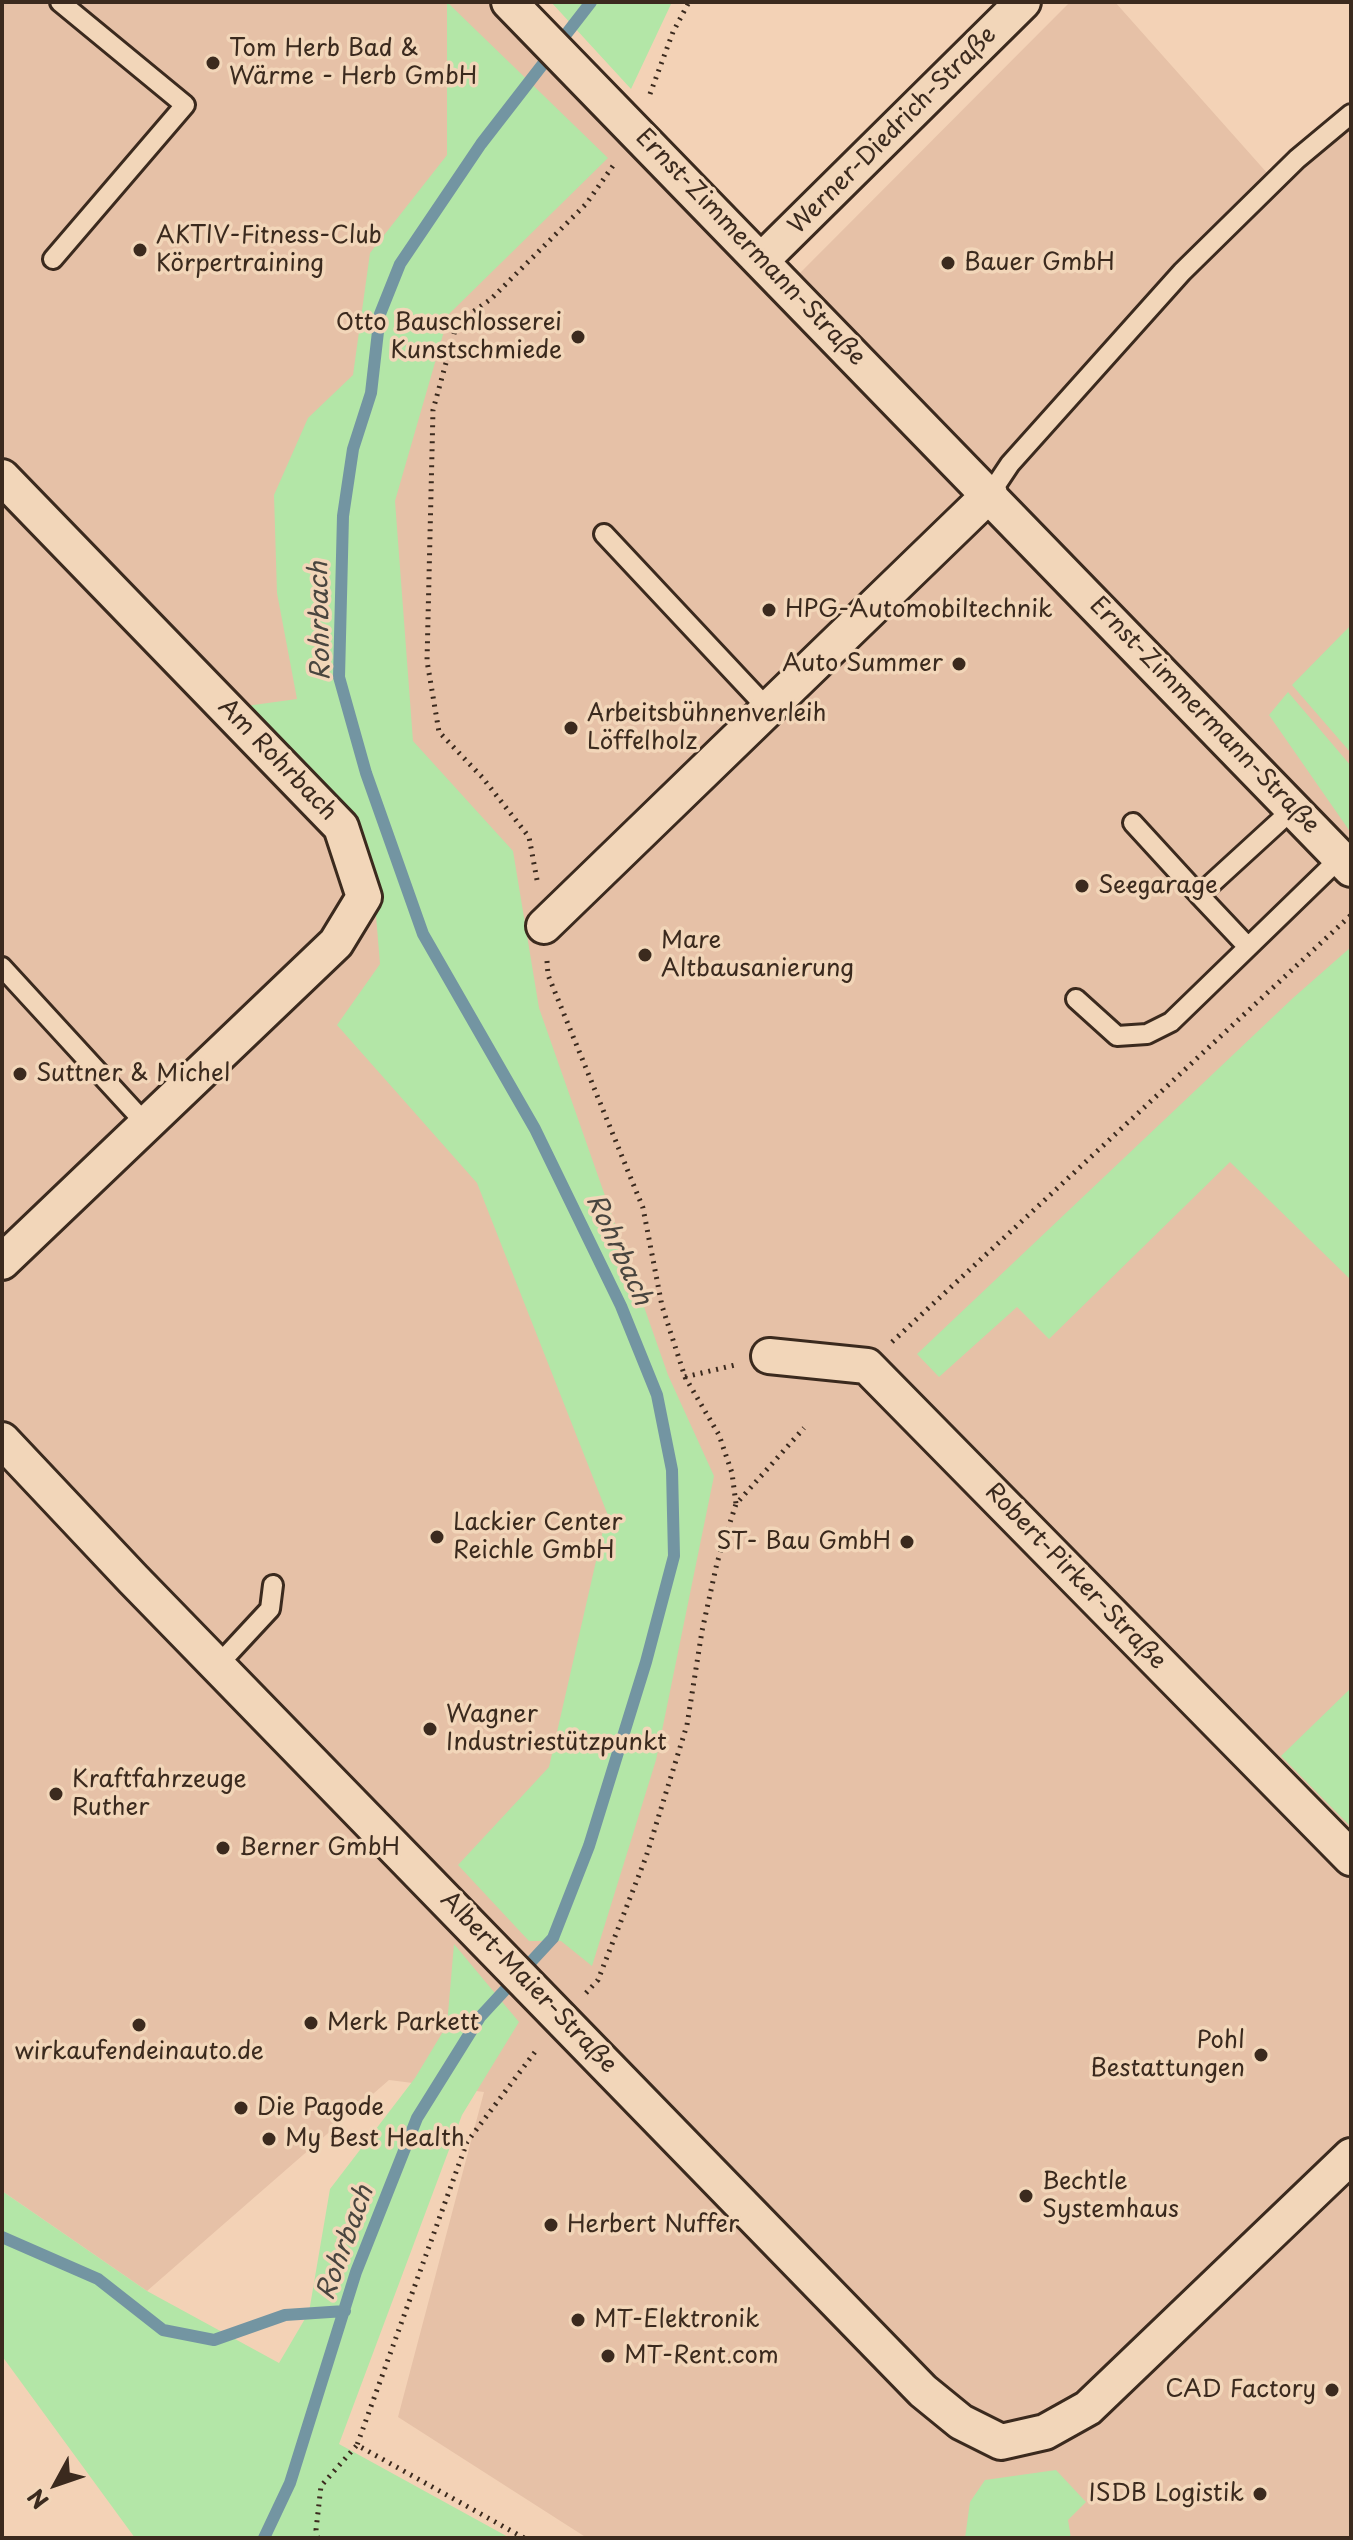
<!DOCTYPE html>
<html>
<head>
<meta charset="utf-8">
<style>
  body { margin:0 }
  #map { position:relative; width:1353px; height:2540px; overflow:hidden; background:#f3d2b6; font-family:"Playpen Sans",sans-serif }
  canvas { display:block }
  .frame { position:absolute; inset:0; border:4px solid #3b2a1e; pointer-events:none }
  .north { position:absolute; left:16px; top:2444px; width:80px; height:80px; -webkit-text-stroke:6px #f2d6b9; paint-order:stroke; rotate:230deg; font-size:22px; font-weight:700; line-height:32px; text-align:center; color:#3b2a1e }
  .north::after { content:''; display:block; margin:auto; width:28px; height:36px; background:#3b2a1e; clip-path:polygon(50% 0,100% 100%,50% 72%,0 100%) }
</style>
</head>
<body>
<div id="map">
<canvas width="1353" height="2540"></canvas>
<div class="frame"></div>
<div class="north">N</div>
</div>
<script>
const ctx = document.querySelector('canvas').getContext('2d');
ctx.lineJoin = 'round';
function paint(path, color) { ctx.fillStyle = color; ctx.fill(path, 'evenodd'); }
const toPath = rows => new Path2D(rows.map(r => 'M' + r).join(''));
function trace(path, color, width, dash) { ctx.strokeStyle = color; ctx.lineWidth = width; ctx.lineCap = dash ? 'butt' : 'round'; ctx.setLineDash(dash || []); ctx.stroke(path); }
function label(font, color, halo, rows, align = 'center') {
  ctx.font = font + ' "Playpen Sans",sans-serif'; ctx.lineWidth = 7; ctx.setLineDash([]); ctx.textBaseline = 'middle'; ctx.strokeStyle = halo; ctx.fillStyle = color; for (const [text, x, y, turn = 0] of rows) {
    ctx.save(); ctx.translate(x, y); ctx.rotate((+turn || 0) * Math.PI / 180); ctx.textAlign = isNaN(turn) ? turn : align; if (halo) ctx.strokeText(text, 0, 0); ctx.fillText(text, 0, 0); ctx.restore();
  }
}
paint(toPath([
  [2,2,490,2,559,74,796,277,1070,2,1115,2,1276,183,1351,120,1351,2538,587,2538,398,2417,484,2092,389,2080,147,2291,2,2191]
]), '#e6c1a7');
paint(toPath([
  [447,2,608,158,449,314,395,501,413,741,513,851,539,1008,668,1375,714,1476,656,1760,592,1966,561,1941,529,1941,458,1865,549,1767,607,1513,477,1183,337,1025,380,964,372,867,246,706,297,699,277,593,274,495,308,418,353,375,370,253,447,155],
  [551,2,672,2,631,89],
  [1351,625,1351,753,1292,685],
  [1288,692,1351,766,1351,833,1269,715],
  [1351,947,1351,1280,1230,1162,1049,1339,1017,1307,939,1377,917,1354,1293,998],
  [1351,1688,1351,1827,1281,1756],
  [454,1944,519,2022,462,2115,339,2444,510,2538,135,2538,2,2356,2,2191,147,2291,279,2363,309,2312,330,2189,415,2078,447,2025],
  [1056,2470,1086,2502,1068,2520,1071,2538,965,2538,970,2502,985,2480]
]), '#b3e6a7');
trace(toPath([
  [2,2237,98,2279,163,2330,214,2340,285,2315,345,2311],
  [264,2538,290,2483,356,2272,417,2118,480,2017,553,1938,589,1846,646,1662,674,1556,672,1470,657,1395,621,1306,535,1129,423,934,366,773,339,677,343,516,353,449,371,393,380,314,400,264,481,144,591,2]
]), '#7395a2', 12);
const lane = toPath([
  [53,259,185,105,60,2],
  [990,494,1010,464,1182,272,1297,159,1351,114],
  [604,534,768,709],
  [1133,823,1199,895],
  [1248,947,1199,895,1293,809],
  [2,967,146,1124],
  [1076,999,1117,1036,1147,1034,1171,1022,1340,858],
  [218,1665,270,1609,273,1585]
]);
const street = toPath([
  [509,2,1351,869],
  [762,260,1023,2],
  [2,477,341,827,364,897,336,943,2,1262],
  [544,926,990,494],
  [769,1356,867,1366,1351,1858],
  [2,1440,133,1579,923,2391,961,2422,1001,2442,1045,2432,1088,2408,1351,2156]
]);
trace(lane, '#3b2a1e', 24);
trace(street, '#3b2a1e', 40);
trace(toPath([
  [650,94,673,32,689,2],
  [537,880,529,837,482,777,439,732,427,661,433,410,457,323,491,299,586,204,615,163],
  [547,961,548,975,643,1208,662,1306,685,1377,719,1435,732,1473,736,1504],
  [892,1342,1351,915],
  [685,1377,735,1365],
  [586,1993,598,1980,646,1857,687,1725,702,1631,717,1563,736,1504,804,1428],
  [318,2538,316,2530,321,2486,357,2445],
  [524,2538,357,2445,467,2142,538,2048]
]), '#3b2a1e', 5, [2, 6]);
trace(lane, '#f2d6b9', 18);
trace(street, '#f2d6b9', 34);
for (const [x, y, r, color] of [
  [213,63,8,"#3b2a1e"],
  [140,250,8,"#3b2a1e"],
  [948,263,8,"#3b2a1e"],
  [578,337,8,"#3b2a1e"],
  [769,610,8,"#3b2a1e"],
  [959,664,8,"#3b2a1e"],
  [571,728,8,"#3b2a1e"],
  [1082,886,8,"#3b2a1e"],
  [645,955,8,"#3b2a1e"],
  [20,1074,8,"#3b2a1e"],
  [437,1537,8,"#3b2a1e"],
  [907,1542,8,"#3b2a1e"],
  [430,1729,8,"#3b2a1e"],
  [56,1794,8,"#3b2a1e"],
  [223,1848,8,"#3b2a1e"],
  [311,2023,8,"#3b2a1e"],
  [139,2025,8,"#3b2a1e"],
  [1261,2055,8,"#3b2a1e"],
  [241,2108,8,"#3b2a1e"],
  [269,2139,8,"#3b2a1e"],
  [1026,2196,8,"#3b2a1e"],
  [551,2225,8,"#3b2a1e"],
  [578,2320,8,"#3b2a1e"],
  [608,2356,8,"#3b2a1e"],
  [1332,2390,8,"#3b2a1e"],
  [1260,2494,8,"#3b2a1e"]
]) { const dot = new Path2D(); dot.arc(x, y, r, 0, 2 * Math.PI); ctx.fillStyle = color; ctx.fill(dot); trace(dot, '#f2d6b9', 3); }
label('24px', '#3b2a1e', '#f2d6b9', [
  ["Tom Herb Bad &",229,49],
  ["Wärme - Herb GmbH",229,77],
  ["AKTIV-Fitness-Club",156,236],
  ["Körpertraining",156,264],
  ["Bauer GmbH",964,263],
  ["Otto Bauschlosserei",562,323,"right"],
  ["Kunstschmiede",562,351,"right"],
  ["HPG-Automobiltechnik",785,610],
  ["Auto Summer",943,664,"right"],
  ["Arbeitsbühnenverleih",587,714],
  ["Löffelholz",587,742],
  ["Seegarage",1098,886],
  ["Mare",661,941],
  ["Altbausanierung",661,969],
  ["Suttner & Michel",36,1074],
  ["Lackier Center",453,1523],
  ["Reichle GmbH",453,1551],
  ["ST- Bau GmbH",891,1542,"right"],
  ["Wagner",446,1715],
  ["Industriestützpunkt",446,1743],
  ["Kraftfahrzeuge",72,1780],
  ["Ruther",72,1808],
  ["Berner GmbH",239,1848],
  ["Merk Parkett",327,2023],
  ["Pohl",1245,2041,"right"],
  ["Bestattungen",1245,2069,"right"],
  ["wirkaufendeinauto.de",139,2052,"center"],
  ["Die Pagode",257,2108],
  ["My Best Health",285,2139],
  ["Bechtle",1042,2182],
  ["Systemhaus",1042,2210],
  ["Herbert Nuffer",567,2225],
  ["MT-Elektronik",594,2320],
  ["MT-Rent.com",624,2356],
  ["CAD Factory",1316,2390,"right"],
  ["ISDB Logistik",1244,2494,"right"]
], 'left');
label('24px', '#3b2a1e', '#f2d6b9', [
  ["Werner-Diedrich-Straße",893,131,-45],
  ["Ernst-Zimmermann-Straße",750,248,46],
  ["Ernst-Zimmermann-Straße",1204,716,46],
  ["Am Rohrbach",277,760,46],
  ["Robert-Pirker-Straße",1075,1577,46],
  ["Albert-Maier-Straße",528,1983,46]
]);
label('italic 26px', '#49453f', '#f2d6b9', [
  ["Rohrbach",321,621,-91],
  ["Rohrbach",618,1250,65],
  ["Rohrbach",346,2243,-70]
]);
</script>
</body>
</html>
